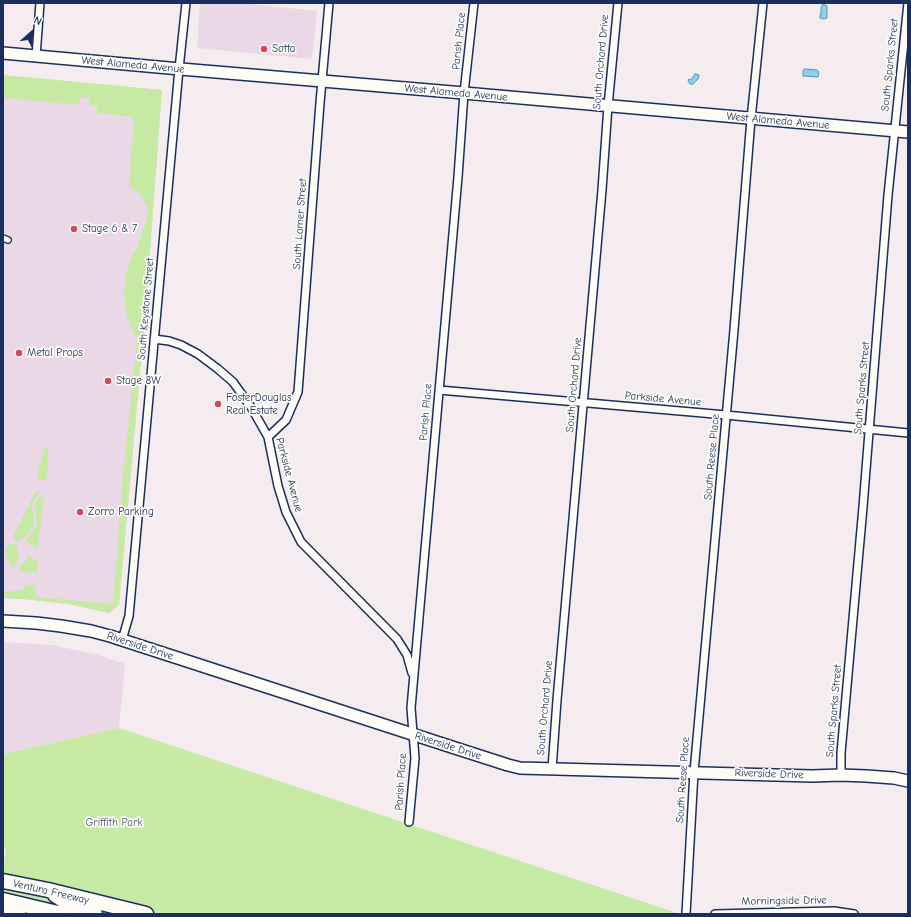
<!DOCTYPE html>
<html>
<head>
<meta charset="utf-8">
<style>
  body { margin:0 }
  #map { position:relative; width:911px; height:917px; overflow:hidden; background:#f5ecef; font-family:"Comic Neue",sans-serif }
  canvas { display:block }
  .frame { position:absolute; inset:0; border:4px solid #1b2f5e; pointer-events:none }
  .north { position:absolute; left:12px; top:12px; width:40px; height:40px; -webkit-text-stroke:3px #fdfcf7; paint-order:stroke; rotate:27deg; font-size:11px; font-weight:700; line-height:16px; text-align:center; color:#1b2f5e }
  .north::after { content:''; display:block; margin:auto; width:14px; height:18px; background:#1b2f5e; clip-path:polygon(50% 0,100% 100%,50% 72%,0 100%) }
</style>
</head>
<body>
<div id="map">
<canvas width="911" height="917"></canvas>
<div class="frame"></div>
<div class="north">N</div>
</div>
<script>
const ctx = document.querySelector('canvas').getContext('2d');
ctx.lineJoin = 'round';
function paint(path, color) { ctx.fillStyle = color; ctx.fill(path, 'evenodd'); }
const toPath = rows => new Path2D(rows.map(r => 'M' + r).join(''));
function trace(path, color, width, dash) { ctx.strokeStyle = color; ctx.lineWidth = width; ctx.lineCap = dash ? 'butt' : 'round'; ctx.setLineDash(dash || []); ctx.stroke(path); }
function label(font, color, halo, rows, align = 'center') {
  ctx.font = font + ' "Comic Neue",sans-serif'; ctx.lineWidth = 3.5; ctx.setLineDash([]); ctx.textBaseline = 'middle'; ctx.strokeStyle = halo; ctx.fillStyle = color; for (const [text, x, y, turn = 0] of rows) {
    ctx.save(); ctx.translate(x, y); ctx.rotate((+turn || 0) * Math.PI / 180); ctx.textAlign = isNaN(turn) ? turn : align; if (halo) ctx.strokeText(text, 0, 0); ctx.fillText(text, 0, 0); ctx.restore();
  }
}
paint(toPath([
  [200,3,241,3,317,11,312,59,197,48],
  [3,75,162,90,145,318,119,605,109,613,68,604,23,599,3,598],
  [3,642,53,645,98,655,125,664,119,728,3,754]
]), '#ebd8e6');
paint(toPath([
  [3,75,162,90,145,318,119,605,109,613,68,604,23,599,3,598,3,592,24,590,24,586,36,585,35,597,113,604,123,475,137,340,131,327,126,312,124,295,125,277,130,261,138,245,148,214,147,206,140,194,129,187,134,117,98,113,96,106,90,105,89,98,80,98,80,105,3,98],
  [45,447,48,448,48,468,46,480,37,479,37,473],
  [36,491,41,491,39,494,36,497,32,505,34,525,25,538,21,539,18,542,15,541,13,537],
  [44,496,38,548,28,543,26,541,37,525,37,521,35,513,35,506,37,500,40,497],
  [9,544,18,545,17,550,19,558,14,568,7,560,6,555,6,549],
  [28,556,37,561,37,573,20,572,19,568,20,565,22,565],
  [119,728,674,912,673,914,3,914,3,866,6,849,3,848,3,754]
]), '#c6eaa4');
const water = toPath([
  [823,4,827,6,827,18,823,19,820,18,820,16,821,12,821,8,823,4],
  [805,69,817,70,819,72,818,77,803,76,803,70,805,69],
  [695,74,699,75,699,76,698,79,693,84,690,84,688,81,689,79,691,80,695,74]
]);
paint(water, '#89d2ea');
trace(water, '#5d91b2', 1);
const pedestrian = toPath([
  [3,238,8,240]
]);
const minor = toPath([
  [36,56,40,3],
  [154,339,169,341,181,345,198,354,218,369,233,382,251,407,268,437,278,486,286,512,301,542,397,639,407,655,412,673],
  [439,390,726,415,908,433],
  [268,437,286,420,298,392,320,103,329,3],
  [122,640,129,616,179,69,186,3],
  [552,769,557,700,602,190,608,106,618,3],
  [841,775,841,753,863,507,888,195,908,3],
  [409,822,415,758,411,708,458,177,464,93,474,3],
  [686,914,694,772,734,330,751,119,763,3],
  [715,914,834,911,854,914]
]);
const secondary = toPath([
  [3,53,169,68,464,93,908,132],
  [3,621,36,623,61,626,91,631,110,636,455,748,508,765,520,768,812,776,841,775,866,776,894,778,908,781]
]);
const motorway = toPath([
  [3,881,48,890,146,914],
  [55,895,76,909,95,914],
  [3,900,62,914],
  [3,910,18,914]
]);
trace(pedestrian, '#1b2f5e', 8);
trace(minor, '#1b2f5e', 10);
trace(secondary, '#1b2f5e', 14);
trace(motorway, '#1b2f5e', 17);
trace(pedestrian, '#fdfcf7', 5.5);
trace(minor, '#fdfcf7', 7);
trace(secondary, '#fdfcf7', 11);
trace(motorway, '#fdfcf7', 14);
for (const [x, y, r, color] of [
  [264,49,4,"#d1495b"],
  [74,229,4,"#d1495b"],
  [19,353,4,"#d1495b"],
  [108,381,4,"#d1495b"],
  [218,404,4,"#d1495b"],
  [80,512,4,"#d1495b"]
]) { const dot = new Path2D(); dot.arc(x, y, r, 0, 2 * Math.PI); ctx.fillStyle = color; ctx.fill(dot); trace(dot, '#fdfcf7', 1.5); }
label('11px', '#1b2f5e', '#fdfcf7', [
  ["Parish Place",459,41,-84],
  ["South Orchard Drive",601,62,-85],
  ["West Alameda Avenue",133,65,5],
  ["South Sparks Street",890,65,-84],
  ["West Alameda Avenue",456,93,5],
  ["West Alameda Avenue",778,121,5],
  ["South Lamer Street",300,224,-86],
  ["South Keystone Street",146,309,-85],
  ["South Orchard Drive",574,385,-85],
  ["South Sparks Street",862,388,-85],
  ["Parkside Avenue",663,399,5],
  ["Parish Place",426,412,-85],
  ["South Reese Place",712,457,-85],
  ["Parkside Avenue",289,475,75],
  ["Riverside Drive",140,646,18],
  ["South Orchard Drive",545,708,-85],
  ["South Sparks Street",834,711,-85],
  ["Riverside Drive",448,746,18],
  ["Riverside Drive",769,774,2],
  ["South Reese Place",683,780,-86],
  ["Parish Place",401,782,-86],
  ["Ventura Freeway",51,892,13],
  ["Morningside Drive",784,901,-1]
]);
label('11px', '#1b2f5e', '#fdfcf7', [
  ["Sotta",272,49],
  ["Stage 6 & 7",82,229],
  ["Metal Props",27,353],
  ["Stage 8W",116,381],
  ["FosterDouglas",226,398],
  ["Real Estate",226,411],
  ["Zorro Parking",88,512]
], 'left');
label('11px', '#465e70', '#fdfcf7', [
  ["Griffith Park",114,823]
]);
</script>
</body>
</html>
